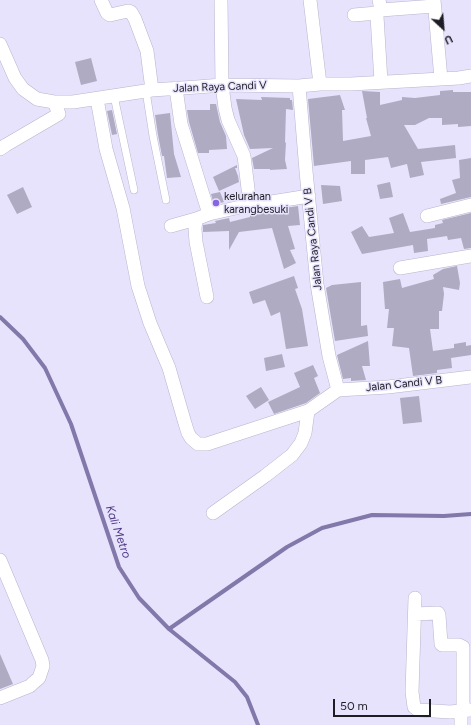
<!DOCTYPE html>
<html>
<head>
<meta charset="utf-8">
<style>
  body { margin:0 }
  #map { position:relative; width:471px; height:725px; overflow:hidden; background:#e7e3fc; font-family:Figtree,sans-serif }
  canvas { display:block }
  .north { position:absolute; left:423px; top:8px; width:40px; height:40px; -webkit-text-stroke:3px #e7e3fc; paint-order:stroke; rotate:154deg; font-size:11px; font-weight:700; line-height:16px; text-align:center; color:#1e1c25 }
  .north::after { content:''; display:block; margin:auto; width:14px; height:18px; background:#1e1c25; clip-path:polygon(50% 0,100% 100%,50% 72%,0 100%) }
  .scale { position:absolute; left:333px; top:699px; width:98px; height:18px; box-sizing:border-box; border:2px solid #1e1c25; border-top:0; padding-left:5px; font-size:12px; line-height:14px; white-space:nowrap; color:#1e1c25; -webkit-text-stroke:3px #e7e3fc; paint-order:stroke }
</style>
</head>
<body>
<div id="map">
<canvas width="471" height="725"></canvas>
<div class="north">U</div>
<div class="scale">50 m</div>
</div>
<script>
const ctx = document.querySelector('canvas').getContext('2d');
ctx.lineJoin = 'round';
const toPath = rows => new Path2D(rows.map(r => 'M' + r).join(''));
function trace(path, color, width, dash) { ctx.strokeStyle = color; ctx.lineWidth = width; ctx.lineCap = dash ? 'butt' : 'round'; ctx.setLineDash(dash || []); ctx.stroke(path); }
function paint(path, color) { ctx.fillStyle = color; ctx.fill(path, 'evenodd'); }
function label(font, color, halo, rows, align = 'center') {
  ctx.font = font + ' Figtree,sans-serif'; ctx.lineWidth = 3; ctx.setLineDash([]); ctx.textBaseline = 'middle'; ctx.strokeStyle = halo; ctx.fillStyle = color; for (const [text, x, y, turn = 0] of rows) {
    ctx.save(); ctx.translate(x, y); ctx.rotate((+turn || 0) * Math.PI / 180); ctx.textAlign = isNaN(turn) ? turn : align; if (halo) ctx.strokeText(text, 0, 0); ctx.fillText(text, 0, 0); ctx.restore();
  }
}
trace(toPath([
  [0,317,23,339,45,368,71,424,119,567,139,598,169,629,235,682,247,697,258,725],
  [169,629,287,547,322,528,372,515,444,516,471,514]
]), '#8278a9', 4);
paint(toPath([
  [91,58,97,81,81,85,75,62],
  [453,90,453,92,471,92,471,126,458,127,458,124,442,125,442,118,429,118,415,125,404,125,418,149,455,145,456,158,421,162,424,175,410,178,407,164,391,168,388,157,365,160,365,174,351,174,351,161,314,166,308,99,340,95,345,110,342,110,343,141,371,136,366,118,367,118,362,91,380,92,380,105,402,100,402,97,415,98,440,95,440,91],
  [261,97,290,98,290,100,292,100,293,110,286,109,285,143,286,142,285,160,287,169,270,170,270,169,254,169,252,158,273,148,250,149,244,135,236,99,262,100],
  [210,104,216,104,220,122,226,136,227,149,209,150,209,153,198,153,189,122,187,110,210,110],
  [112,110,117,134,112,135,107,111],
  [170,113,174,154,181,177,167,178,164,156,162,156,158,135,155,115],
  [471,158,471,197,441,204,440,199,456,193,452,180,460,178,459,160],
  [237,165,237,168,235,168,238,176,239,182,219,191,213,177],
  [390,182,393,197,380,199,377,185],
  [321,185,340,186,342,201,323,204],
  [23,187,32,207,17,214,7,195],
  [220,192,224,202,214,205,211,194],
  [298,206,300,225,288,226,295,249,290,250,296,263,284,269,272,228,239,232,229,250,229,231,203,232,203,225,216,223,215,221,229,218,230,222,250,217,250,213],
  [403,213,410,232,435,228,435,225,443,223,442,220,471,213,471,248,464,249,461,238,448,240,447,236,427,239,428,251,414,253,413,245,362,254,351,232,362,226,369,237,394,233,389,218],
  [457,266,460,283,459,290,443,287,444,294,442,311,439,311,439,329,430,329,433,351,454,348,454,344,466,342,466,346,471,345,471,355,451,358,452,368,437,370,437,373,413,376,409,348,392,346,394,328,387,328,389,309,385,309,383,282,400,279,402,288,434,279,433,275,443,269],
  [294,276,298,288,295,289,302,309,308,346,286,349,280,312,271,316,265,300,253,304,249,292],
  [361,282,361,326,367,325,368,336,335,341,326,288,332,285],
  [368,341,370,366,362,366,366,380,351,381,351,378,343,379,337,355],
  [282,354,285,367,266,371,264,358],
  [313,365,318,376,314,378,320,393,306,403,274,414,268,402,300,387,294,373],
  [261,387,269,400,255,409,246,396],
  [419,396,422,422,403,424,400,398],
  [0,654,13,684,0,689]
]), '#afabc2');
const service = toPath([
  [146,91,153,136,166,200],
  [114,96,134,190]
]);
const minor = toPath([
  [101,0,107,13,110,15,128,11,131,12,135,19,147,51,152,90],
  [221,0,222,85,225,108,228,120,244,156,250,205],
  [310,0,320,84],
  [379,0,381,10,434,6],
  [434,0,441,79],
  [381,10,377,13,377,16,381,82],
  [354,15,377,13],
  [0,44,15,78,23,89,37,99,54,102,73,102,152,90,197,87,222,85,299,86,320,84,351,84,459,78,471,76],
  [299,86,306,171,317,284,329,356,338,390],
  [176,88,181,124,209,214],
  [97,99,106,149,123,208,138,286,150,323,169,368,184,420,188,433,191,438,198,444,207,444,308,411,338,390],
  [0,149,6,145,59,114,54,102],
  [427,216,471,205],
  [171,226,196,219],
  [400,268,471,256],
  [207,297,196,242,195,229,196,219,209,214,240,207,309,196],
  [338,390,388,387,471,377],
  [213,513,265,476,292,455,301,443,305,433,308,411],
  [0,560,42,660,43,666,39,678,33,683,30,686,0,698],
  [415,598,412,692,414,707,418,710,450,712,471,710],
  [415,614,438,613,439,615,441,644,442,645,459,645,463,647,463,711],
  [461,711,461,725]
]);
trace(service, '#b8b4cc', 8);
trace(minor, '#b8b4cc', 14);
trace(service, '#fff', 7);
trace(minor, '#fff', 13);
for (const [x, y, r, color] of [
  [216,203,4,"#8765e0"]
]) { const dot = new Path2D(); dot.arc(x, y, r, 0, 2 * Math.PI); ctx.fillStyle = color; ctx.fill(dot); trace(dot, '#e7e3fc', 1.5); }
label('11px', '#1e1c25', '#e7e3fc', [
  ["Jalan Raya Candi V",220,87,-2],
  ["Jalan Raya Candi V B",313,239,-96],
  ["Jalan Candi V B",404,384,-6]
]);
label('11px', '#1e1c25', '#e7e3fc', [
  ["kelurahan",224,197],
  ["karangbesuki",224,210]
], 'left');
label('italic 12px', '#523c8a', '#e7e3fc', [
  ["Kali Metro",118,532,71]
]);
</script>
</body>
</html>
